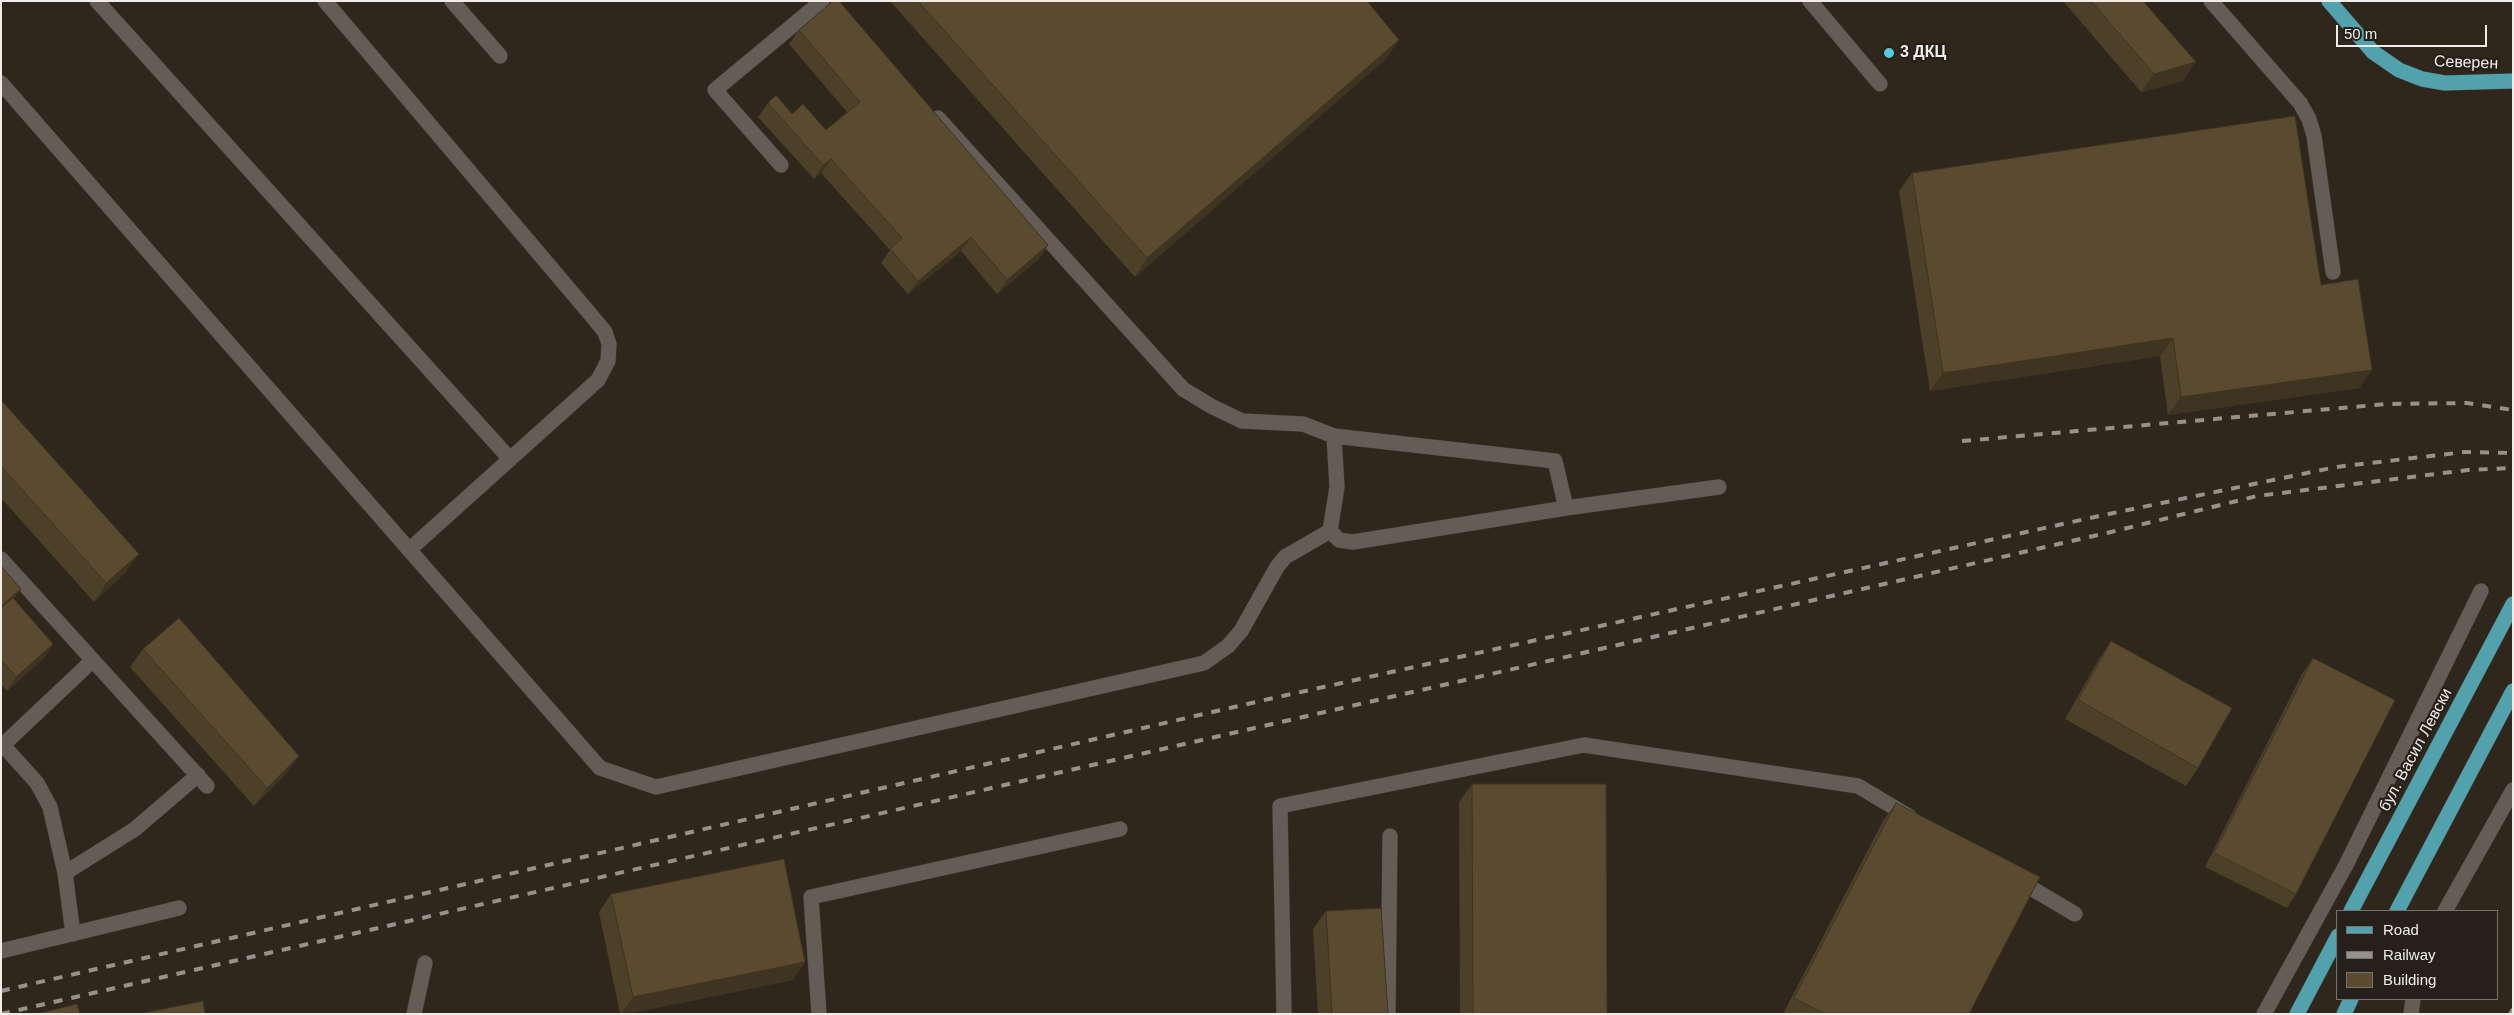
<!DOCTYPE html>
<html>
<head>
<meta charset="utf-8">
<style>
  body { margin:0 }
  #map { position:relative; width:2514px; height:1015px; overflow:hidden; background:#252019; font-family:Arial,sans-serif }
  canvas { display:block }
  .frame { position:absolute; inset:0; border:2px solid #f0ede8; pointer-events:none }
  .legend { position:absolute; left:2336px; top:910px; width:162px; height:90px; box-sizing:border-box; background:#252019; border:1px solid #76726c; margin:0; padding:6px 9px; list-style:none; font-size:15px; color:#f0ede8 }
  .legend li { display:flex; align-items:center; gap:10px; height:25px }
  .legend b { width:25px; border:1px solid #76726c }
  .scale { position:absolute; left:2336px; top:25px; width:151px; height:22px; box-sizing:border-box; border:2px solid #f0ede8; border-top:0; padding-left:6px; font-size:15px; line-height:18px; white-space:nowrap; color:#f0ede8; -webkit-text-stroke:4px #252019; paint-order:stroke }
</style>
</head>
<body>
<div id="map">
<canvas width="2514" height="1015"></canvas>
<div class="frame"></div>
<ul class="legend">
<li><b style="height:6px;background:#51a2ad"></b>Road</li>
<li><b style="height:6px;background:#95918b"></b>Railway</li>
<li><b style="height:14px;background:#5a4a2f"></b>Building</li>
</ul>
<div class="scale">50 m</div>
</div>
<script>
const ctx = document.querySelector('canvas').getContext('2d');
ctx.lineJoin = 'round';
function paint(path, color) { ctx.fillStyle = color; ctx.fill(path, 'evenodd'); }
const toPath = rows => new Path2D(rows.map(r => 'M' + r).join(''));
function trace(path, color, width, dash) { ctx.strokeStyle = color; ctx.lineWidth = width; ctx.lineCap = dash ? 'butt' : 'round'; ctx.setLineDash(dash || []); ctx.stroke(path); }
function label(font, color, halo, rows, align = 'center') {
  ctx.font = font + ' Arial,sans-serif'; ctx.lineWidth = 4.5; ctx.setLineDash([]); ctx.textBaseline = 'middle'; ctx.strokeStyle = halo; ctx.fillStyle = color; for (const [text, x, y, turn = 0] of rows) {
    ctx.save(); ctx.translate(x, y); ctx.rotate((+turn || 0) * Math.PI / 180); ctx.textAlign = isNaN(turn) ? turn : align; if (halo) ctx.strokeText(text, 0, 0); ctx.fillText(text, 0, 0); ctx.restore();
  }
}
paint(toPath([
  [1,1,2513,1,2513,1014,1,1014],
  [2338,911,2498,911,2498,999,2338,999]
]), '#2f271b');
const minor = toPath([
  [97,1,510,459],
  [325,1,591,315,605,332,609,344,608,361,598,380,409,550],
  [452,1,500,56],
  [1810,1,1880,84],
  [2211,1,2300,103,2309,119,2314,136,2333,272],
  [1,83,600,768,656,787,1204,663,1228,646,1241,631,1277,567,1285,557,1330,531],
  [938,118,1183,389,1211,406,1242,421,1303,424,1334,436,1555,461,1566,508,1719,487],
  [781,165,715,90,822,1],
  [1334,436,1337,487,1330,531,1339,540,1353,542,1566,508],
  [1,559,207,786],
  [1,743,37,783,50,807,65,873,73,934],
  [3,745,93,660],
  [65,873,135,829,198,775],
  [2016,879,2075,914],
  [2445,911,2513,790],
  [1,951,179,908],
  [414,1014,425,963],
  [819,1014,811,897,1120,829],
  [1284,1014,1280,806,1584,745,1858,786,1910,817],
  [1388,1014,1390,836],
  [2264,1014,2346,865,2481,591],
  [2411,1014,2413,999]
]);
const major = toPath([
  [2329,1,2373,52,2399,70,2422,79,2445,83,2513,81],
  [2351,911,2513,604],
  [2397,911,2513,691],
  [2297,1014,2338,936],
  [2344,1014,2351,999]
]);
trace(minor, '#403c37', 16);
trace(major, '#403c37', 16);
trace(minor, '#635d55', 15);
trace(major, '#51a2ad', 15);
trace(toPath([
  [1962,441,2387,404,2467,403,2513,410],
  [1,991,1269,699,2099,516,2336,467,2465,452,2513,453],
  [1,1014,1417,691,2111,532,2257,496,2468,470,2513,468],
  [2510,1014,2513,1009]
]), '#95918b', 4, [9, 9]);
paint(toPath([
  [890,1,1367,1,1387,58,1135,277],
  [2063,1,2143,1,2183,81,2141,92],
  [799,30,1048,245,1039,259,997,294,961,251,908,294,881,263,890,250,821,173,814,179,758,117,768,103,826,130,847,112,789,44],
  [1912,173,2321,285,2359,388,2168,415,2160,356,1930,391,1899,191],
  [1,400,126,572,94,602,1,498],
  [1,566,14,599,53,644,44,658,7,691,1,684],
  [2111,641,2198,768,2186,786,2065,719,2099,659],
  [143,649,286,774,254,806,130,667],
  [2313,658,2296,894,2287,908,2205,867,2303,672],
  [1472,784,1607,1014,1460,1014,1459,802],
  [1896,803,1969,1014,1783,1014,1883,821],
  [611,894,805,962,793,980,626,1014,620,1014,599,912],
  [1326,911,1388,1014,1318,1014,1313,929]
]), '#4d4028');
paint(toPath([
  [1399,40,1387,58,1135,277,1147,258],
  [2196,62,2183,81,2141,92,2154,74],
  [831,159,821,173,814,179,823,165],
  [971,237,961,251,908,294,918,281],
  [1048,245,1039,259,997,294,1007,280],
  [2173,338,2160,356,1930,391,1943,373],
  [2372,370,2359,388,2168,415,2181,397],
  [139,554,126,572,94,602,106,583],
  [21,589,8,607,1,613,1,606],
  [53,644,44,658,7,691,16,677],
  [299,756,286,774,254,806,267,788],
  [805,962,793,980,626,1014,621,1014,633,997]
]), '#3f3421');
const building = toPath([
  [833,1,839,1,1048,245,1007,280,971,237,918,281,890,249,902,238,831,159,823,165,768,103,776,95,792,114,803,104,826,130,860,102,799,30,833,1],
  [918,1,1367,1,1399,40,1147,258,918,1],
  [2091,1,2143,1,2196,62,2154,74,2091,1],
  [2295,116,2321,285,2358,279,2372,370,2181,397,2173,338,1943,373,1912,173,2295,116],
  [1,400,139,554,106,583,1,466,1,400],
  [1,566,21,589,1,606,1,566],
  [13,598,53,644,16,677,1,660,1,608,13,598],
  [179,618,299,756,267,788,143,649,179,618],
  [2111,641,2232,708,2198,768,2078,700,2111,641],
  [2313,658,2395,700,2296,894,2214,853,2313,658],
  [1472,784,1606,784,1607,1014,1473,1014,1472,784],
  [1896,803,2040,877,1969,1014,1825,1014,1794,998,1896,803],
  [784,859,805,962,633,997,611,894,784,859],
  [1381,908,1388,1014,1332,1014,1326,911,1381,908],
  [203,1001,205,1014,138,1014,203,1001],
  [77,1004,80,1014,36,1014,77,1004]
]);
paint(building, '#5a4a2f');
trace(building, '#3f3421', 1);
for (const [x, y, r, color] of [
  [1889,53,6,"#55cadf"]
]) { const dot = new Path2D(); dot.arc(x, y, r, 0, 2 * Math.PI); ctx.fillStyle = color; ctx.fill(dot); trace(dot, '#252019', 2); }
label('bold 16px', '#f0ede8', '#252019', [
  ["3 ДКЦ",1900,53]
], 'left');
label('16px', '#f0ede8', '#252019', [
  ["Северен",2466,63,2],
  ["бул. Васил Левски",2416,750,-62]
]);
</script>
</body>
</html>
